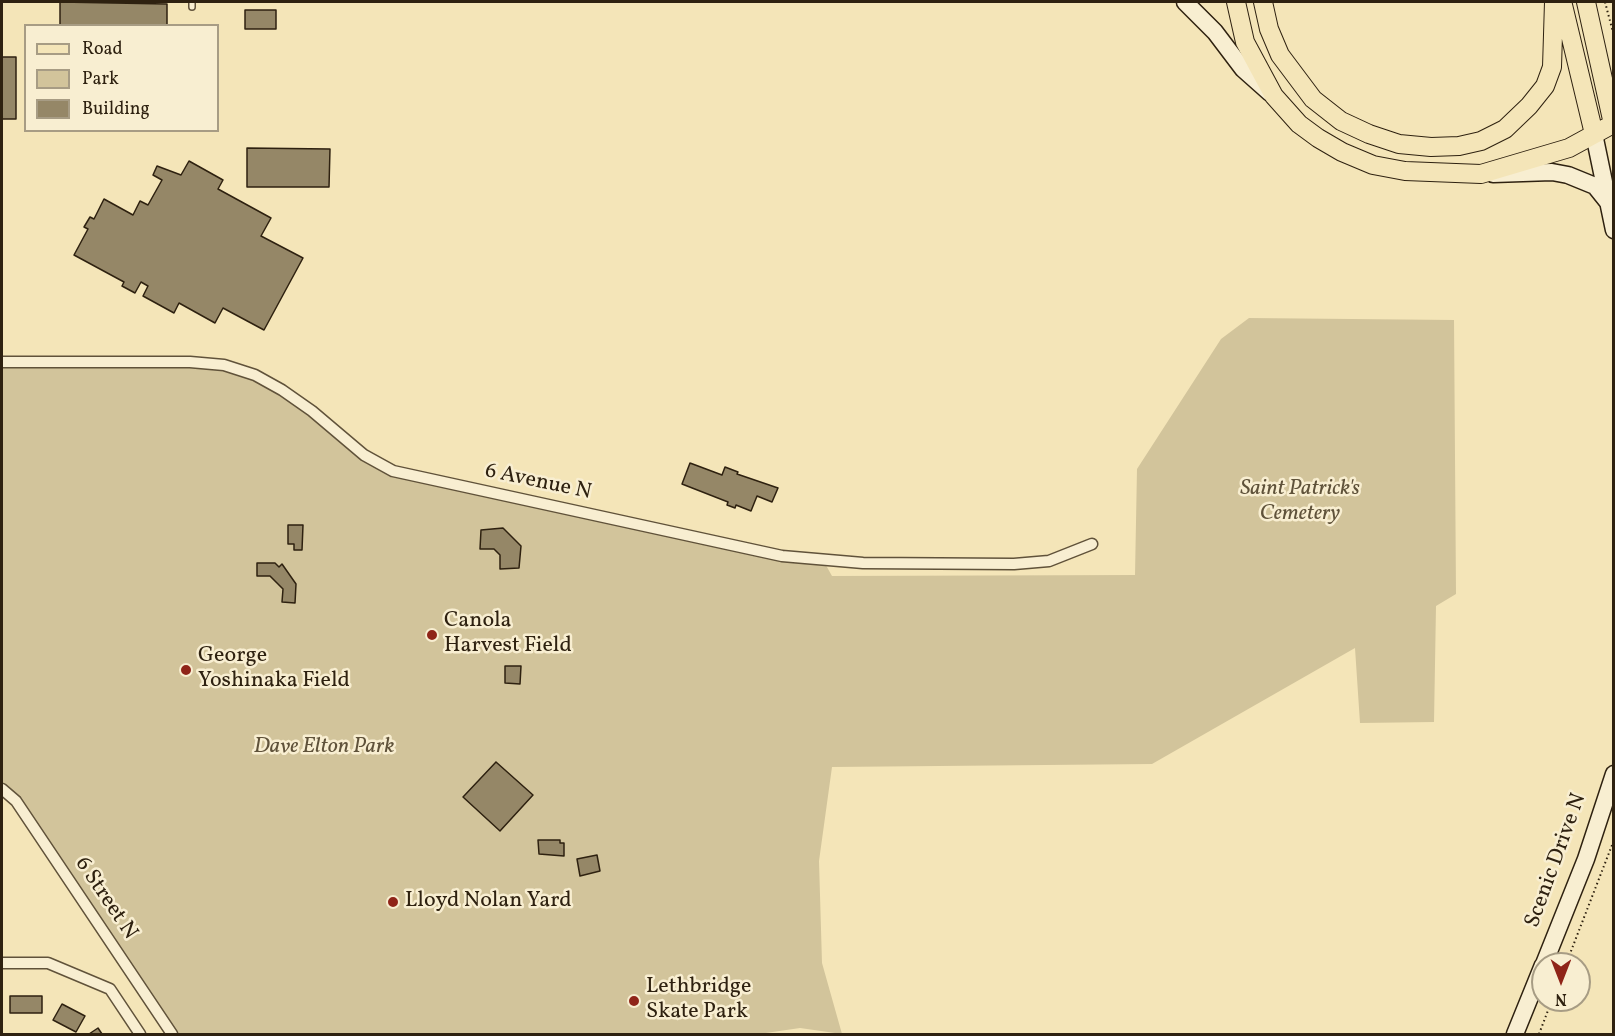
<!DOCTYPE html>
<html>
<head>
<meta charset="utf-8">
<style>
  body { margin:0 }
  #map { position:relative; width:1615px; height:1036px; overflow:hidden; background:#f4e5b8; font-family:Vollkorn,serif }
  canvas { display:block }
  .frame { position:absolute; inset:0; border:3px solid #2e2110; pointer-events:none }
  .legend { position:absolute; left:24px; top:24px; width:195px; height:108px; box-sizing:border-box; background:#f8eed1; border:2px solid #a79c84; margin:0; padding:8px 10px; list-style:none; font-size:18px; color:#2e2110 }
  .legend li { display:flex; align-items:center; gap:12px; height:30px }
  .legend b { width:30px; border:2px solid #a79c84 }
  .north { position:absolute; left:1531px; top:952px; width:60px; height:60px; box-sizing:border-box; background:#f8eed1; border:2px solid #a79c84; border-radius:50%; rotate:180deg; font-size:16px; font-weight:700; line-height:24px; text-align:center; color:#2e2110 }
  .north::after { content:''; display:block; margin:auto; width:21px; height:27px; background:#8f2418; clip-path:polygon(50% 0,100% 100%,50% 72%,0 100%) }
</style>
</head>
<body>
<div id="map">
<canvas width="1615" height="1036"></canvas>
<div class="frame"></div>
<ul class="legend">
<li><b style="height:8px;background:#f4e5b8"></b>Road</li>
<li><b style="height:16px;background:#d2c49b"></b>Park</li>
<li><b style="height:16px;background:#958767"></b>Building</li>
</ul>
<div class="north">N</div>
</div>
<script>
const ctx = document.querySelector('canvas').getContext('2d');
ctx.lineJoin = 'round';
function paint(path, color) { ctx.fillStyle = color; ctx.fill(path, 'evenodd'); }
const toPath = rows => new Path2D(rows.map(r => 'M' + r).join(''));
function trace(path, color, width, dash) { ctx.strokeStyle = color; ctx.lineWidth = width; ctx.lineCap = dash ? 'butt' : 'round'; ctx.setLineDash(dash || []); ctx.stroke(path); }
function label(font, color, halo, rows, align = 'center') {
  ctx.font = font + ' Vollkorn,serif'; ctx.lineWidth = 5; ctx.setLineDash([]); ctx.textBaseline = 'middle'; ctx.strokeStyle = halo; ctx.fillStyle = color; for (const [text, x, y, turn = 0] of rows) {
    ctx.save(); ctx.translate(x, y); ctx.rotate((+turn || 0) * Math.PI / 180); ctx.textAlign = isNaN(turn) ? turn : align; if (halo) ctx.strokeText(text, 0, 0); ctx.fillText(text, 0, 0); ctx.restore();
  }
}
paint(toPath([
  [1249,318,1454,320,1456,594,1436,606,1434,722,1360,723,1355,648,1152,764,832,767,819,861,822,963,842,1034,800,1028,759,1034,172,1034,2,789,2,362,190,362,255,375,393,471,823,560,832,576,1135,575,1137,469,1221,339]
]), '#d2c49b');
const building = toPath([
  [60,2,167,4,167,25,60,26,60,2],
  [245,10,276,10,276,29,245,29,245,10],
  [2,57,16,57,16,119,2,119,2,57],
  [247,148,330,149,329,187,247,187,247,148],
  [189,161,223,180,218,189,271,218,261,236,303,258,264,330,223,308,215,323,179,303,174,313,143,296,148,286,141,282,135,293,122,286,124,282,74,255,88,229,84,227,90,217,94,219,104,199,133,215,140,201,148,205,162,180,153,175,157,166,181,175,189,161],
  [690,463,722,475,725,467,738,472,737,474,778,488,772,502,757,496,751,511,736,505,735,508,727,505,728,502,682,484,690,463],
  [288,525,303,525,302,550,294,550,294,544,288,544,288,525],
  [503,528,521,546,519,568,500,569,500,555,494,549,480,549,481,530,503,528],
  [257,563,275,563,279,567,282,564,296,584,295,603,282,602,283,589,270,576,257,576,257,563],
  [505,666,521,666,520,684,505,683,505,666],
  [496,762,533,795,500,831,463,797,496,762],
  [538,840,560,840,560,843,564,843,564,856,539,854,538,840],
  [597,855,600,871,580,876,577,859,597,855],
  [10,996,42,996,42,1013,10,1013,10,996],
  [62,1004,85,1016,76,1032,53,1020,62,1004],
  [98,1028,102,1034,89,1034,98,1028]
]);
paint(building, '#958767');
trace(building, '#2e2110', 1.5);
const lane = toPath([
  [192,2,192,7]
]);
const street = toPath([
  [2,362,190,362,224,365,255,375,282,390,312,411,364,455,393,471,782,556,863,563,1014,564,1049,561,1092,544],
  [2,789,16,801,172,1034],
  [2,963,48,963,110,989,140,1034]
]);
const secondary = toPath([
  [1185,2,1215,32,1243,69,1270,93],
  [1594,134,1614,230],
  [1493,174,1552,172,1568,175,1595,186,1607,201],
  [1544,964,1586,859,1614,774],
  [1515,1034,1543,965]
]);
const primary = toPath([
  [1236,2,1245,42,1274,96,1299,124,1318,138,1342,152,1373,165,1405,171,1481,174,1569,148,1613,124,1586,2],
  [1263,2,1269,29,1280,55,1313,99,1341,121,1369,134,1399,144,1431,147,1459,146,1481,141,1505,129,1529,106,1545,86,1552,67,1554,2],
  [1563,5,1594,134]
]);
trace(lane, '#60523a', 8);
trace(street, '#60523a', 13);
trace(secondary, '#2e2110', 19);
trace(primary, '#2e2110', 20);
trace(toPath([
  [1605,2,1614,36],
  [1566,964,1614,840],
  [1539,1034,1552,1000]
]), '#2e2110', 2, [1.5, 3]);
trace(lane, '#f8eed1', 5);
trace(street, '#f8eed1', 10);
trace(secondary, '#f8eed1', 16);
trace(primary, '#f4e5b8', 18);
for (const [x, y, r, color] of [
  [432,635,6,"#8f2418"],
  [186,670,6,"#8f2418"],
  [393,902,6,"#8f2418"],
  [634,1001,6,"#8f2418"]
]) { const dot = new Path2D(); dot.arc(x, y, r, 0, 2 * Math.PI); ctx.fillStyle = color; ctx.fill(dot); trace(dot, '#f8eed1', 2); }
label('22px', '#2e2110', '#f8eed1', [
  ["6 Avenue N",538,483,12],
  ["Scenic Drive N",1557,861,-70],
  ["6 Street N",105,899,56]
]);
label('italic 22px', '#5f523a', '#f8eed1', [
  ["Saint Patrick's",1300,490],
  ["Cemetery",1300,515],
  ["Dave Elton Park",324,748]
]);
label('22px', '#2e2110', '#f8eed1', [
  ["Canola",444,622],
  ["Harvest Field",444,647],
  ["George",198,657],
  ["Yoshinaka Field",198,682],
  ["Lloyd Nolan Yard",405,902],
  ["Lethbridge",646,988],
  ["Skate Park",646,1013]
], 'left');
</script>
</body>
</html>
